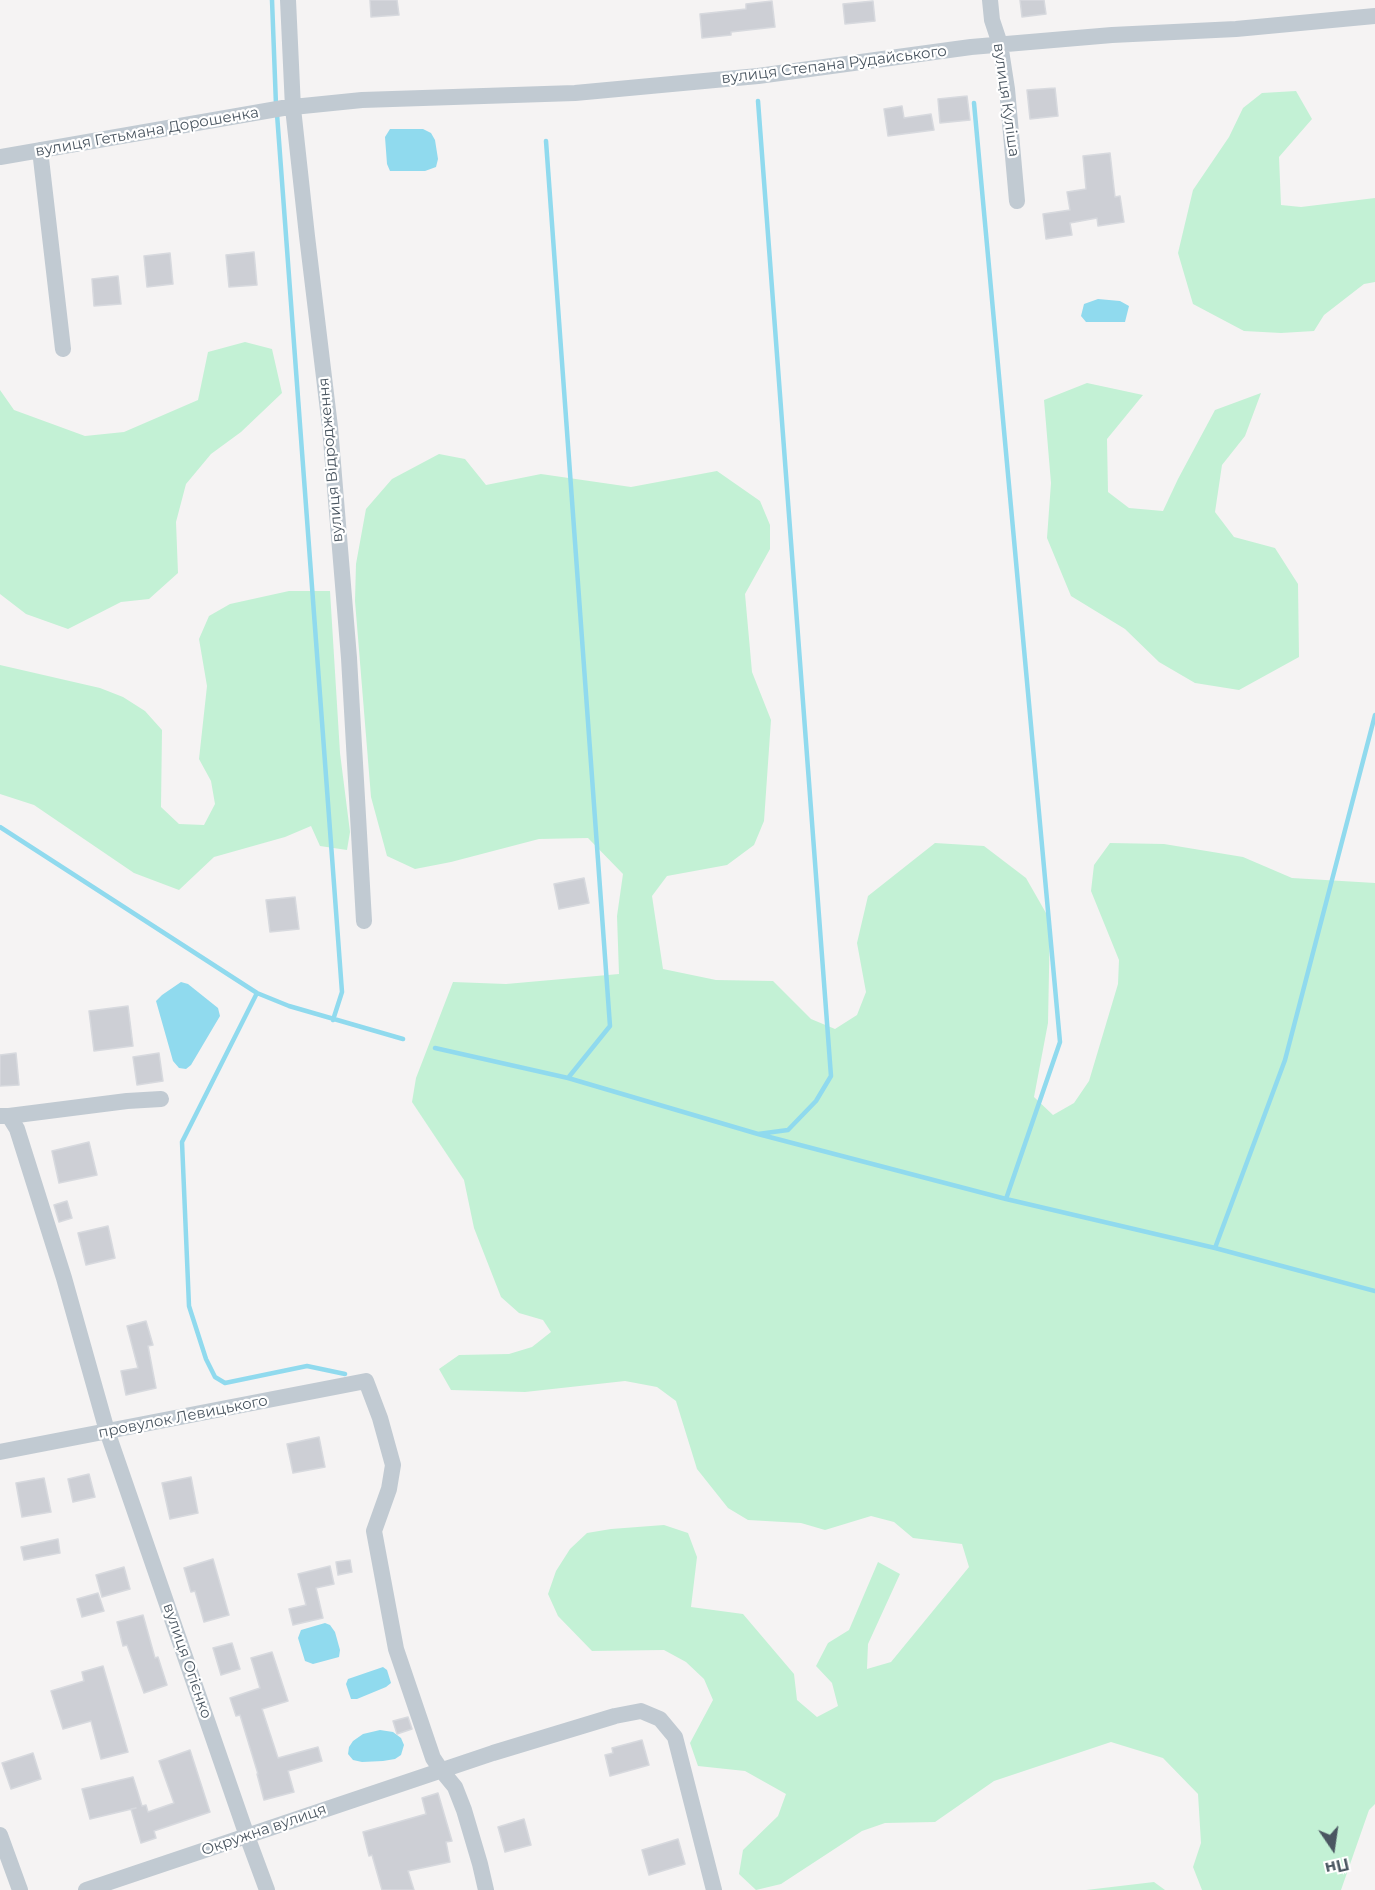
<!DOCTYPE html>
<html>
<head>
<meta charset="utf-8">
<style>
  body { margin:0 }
  #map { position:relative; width:1375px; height:1890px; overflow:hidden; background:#f5f3f3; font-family:Montserrat,sans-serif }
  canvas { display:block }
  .north { position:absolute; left:1303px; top:1818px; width:60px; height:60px; -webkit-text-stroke:4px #fff; paint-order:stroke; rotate:167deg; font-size:16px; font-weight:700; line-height:24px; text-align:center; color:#4a5661 }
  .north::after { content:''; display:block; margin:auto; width:21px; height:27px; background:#4a5661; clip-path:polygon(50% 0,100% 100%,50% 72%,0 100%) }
</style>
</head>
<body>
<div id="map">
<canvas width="1375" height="1890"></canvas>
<div class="north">Пн</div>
</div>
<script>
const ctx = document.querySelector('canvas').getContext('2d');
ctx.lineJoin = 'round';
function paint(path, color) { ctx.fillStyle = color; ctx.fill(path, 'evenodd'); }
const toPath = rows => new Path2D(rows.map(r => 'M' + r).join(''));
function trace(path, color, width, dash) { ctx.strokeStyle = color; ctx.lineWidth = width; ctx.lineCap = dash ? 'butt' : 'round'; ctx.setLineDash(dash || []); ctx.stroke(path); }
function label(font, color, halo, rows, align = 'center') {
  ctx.font = font + ' Montserrat,sans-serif'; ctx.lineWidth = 4.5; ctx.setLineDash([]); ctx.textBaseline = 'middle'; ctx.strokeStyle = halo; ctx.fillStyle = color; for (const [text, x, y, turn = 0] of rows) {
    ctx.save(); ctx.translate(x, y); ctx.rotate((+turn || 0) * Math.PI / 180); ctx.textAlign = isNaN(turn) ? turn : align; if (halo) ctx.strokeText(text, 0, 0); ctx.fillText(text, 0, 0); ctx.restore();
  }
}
paint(toPath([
  [1296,91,1312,119,1279,157,1281,205,1301,207,1375,198,1375,282,1364,284,1324,315,1314,331,1281,333,1244,331,1193,304,1178,253,1193,190,1229,137,1243,108,1262,93],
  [245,342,272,349,282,393,241,432,211,454,186,484,176,522,178,573,149,599,121,602,68,629,26,614,0,594,0,390,14,410,85,436,124,432,198,400,208,352],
  [1087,383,1143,395,1107,439,1108,492,1129,508,1163,511,1178,479,1215,410,1261,393,1245,436,1222,465,1215,512,1234,537,1275,548,1298,584,1299,657,1239,690,1195,683,1159,662,1125,629,1071,596,1047,538,1051,483,1044,400],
  [439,454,465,459,486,485,541,474,631,487,717,471,760,501,770,525,770,549,745,594,752,672,771,720,764,821,754,845,727,865,667,876,652,896,663,969,716,980,773,981,811,1019,835,1029,857,1015,866,992,857,943,868,896,935,843,984,846,1026,878,1050,920,1048,1023,1034,1097,1053,1115,1074,1103,1089,1081,1118,984,1119,960,1091,891,1094,865,1110,843,1164,844,1243,857,1292,878,1375,883,1375,1804,1369,1810,1341,1890,1202,1890,1193,1867,1201,1843,1198,1794,1163,1758,1111,1742,994,1781,935,1822,885,1823,862,1831,781,1884,756,1890,739,1874,743,1850,778,1816,786,1794,745,1771,698,1766,690,1743,713,1700,704,1679,686,1662,664,1650,592,1651,558,1616,548,1594,556,1571,570,1549,587,1533,611,1529,664,1525,688,1533,697,1557,691,1607,743,1614,794,1674,797,1700,817,1717,838,1706,832,1683,816,1666,828,1643,849,1630,878,1562,900,1574,868,1644,867,1669,891,1662,969,1567,962,1544,913,1538,894,1522,871,1516,825,1530,801,1523,748,1520,728,1508,697,1469,676,1401,657,1387,625,1381,525,1392,451,1390,439,1369,459,1355,509,1354,532,1347,551,1332,543,1320,519,1313,501,1297,474,1228,464,1180,412,1102,416,1078,453,982,506,984,619,974,617,916,623,874,588,838,539,839,451,862,415,869,387,856,371,797,355,601,356,564,366,509,392,479],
  [289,591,330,591,340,753,350,832,347,850,320,846,311,826,285,837,214,857,179,890,134,873,34,805,0,794,0,665,100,688,123,697,145,711,162,730,161,807,179,824,204,825,215,804,211,781,199,759,207,686,199,639,209,616,230,604],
  [1154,1882,1165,1890,1086,1890]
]), '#c3f1d5');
paint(toPath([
  [390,129,423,129,431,133,435,140,438,159,436,167,425,171,390,171,387,164,385,137],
  [1098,299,1120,301,1129,306,1125,322,1086,322,1081,316,1084,304],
  [181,982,188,984,218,1008,220,1016,191,1065,186,1069,179,1068,173,1061,156,1001,162,995],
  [325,1623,330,1625,335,1632,340,1650,339,1657,313,1664,305,1661,298,1638,301,1630],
  [383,1667,387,1670,391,1683,386,1687,357,1699,351,1699,346,1684,348,1679],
  [380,1730,393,1732,401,1738,404,1745,401,1755,395,1759,383,1761,362,1762,353,1760,348,1754,349,1747,353,1741,363,1734]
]), '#90daee');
trace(toPath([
  [272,0,276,105],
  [758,101,831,1076,816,1101,788,1130,758,1134],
  [974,103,1060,1042,1006,1199],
  [277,114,342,992,333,1020],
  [546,141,610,1026,568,1078],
  [0,827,257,993,289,1006,403,1039],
  [257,993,182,1142,189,1306,206,1359,215,1377,225,1383,307,1366,345,1374],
  [435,1048,568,1078,758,1134,1006,1199,1215,1248,1375,1291],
  [1215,1248,1285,1060,1375,715]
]), '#90daee', 4.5);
const building = toPath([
  [370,0,397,0,399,15,371,17,370,0],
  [1020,0,1044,0,1046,14,1022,17,1020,0],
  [772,1,775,27,731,32,731,35,702,38,700,14,746,9,746,4,772,1],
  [873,1,875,21,845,24,843,4,873,1],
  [1055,88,1058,116,1030,119,1027,90,1055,88],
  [967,96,970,120,940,123,938,99,967,96],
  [902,106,904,118,931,114,934,130,888,136,884,109,902,106],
  [1110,153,1115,197,1120,196,1124,222,1098,226,1097,218,1070,223,1072,235,1046,239,1043,214,1070,210,1067,192,1086,189,1083,156,1110,153],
  [254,252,257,285,229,287,226,255,254,252],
  [170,253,173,284,147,287,144,256,170,253],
  [118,276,121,304,94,306,92,279,118,276],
  [584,878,589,903,559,909,554,884,584,878],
  [295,897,299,929,270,932,266,900,295,897],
  [128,1006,133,1046,94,1051,89,1011,128,1006],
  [16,1053,19,1085,0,1086,0,1055,16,1053],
  [159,1053,163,1081,137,1085,133,1057,159,1053],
  [89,1142,97,1175,59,1183,52,1151,89,1142],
  [67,1201,72,1218,59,1222,54,1205,67,1201],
  [108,1226,115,1258,86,1265,78,1233,108,1226],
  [146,1321,153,1345,148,1346,156,1388,126,1395,121,1371,138,1368,127,1326,146,1321],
  [319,1437,325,1467,293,1473,287,1444,319,1437],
  [89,1474,95,1497,73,1502,68,1479,89,1474],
  [191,1477,198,1513,170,1519,162,1483,191,1477],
  [44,1478,51,1512,22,1517,16,1483,44,1478],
  [58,1539,60,1553,24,1560,21,1547,58,1539],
  [213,1559,229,1615,204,1622,195,1591,191,1592,184,1568,213,1559],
  [350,1560,352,1572,338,1575,336,1562,350,1560],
  [330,1566,334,1584,316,1588,323,1618,293,1625,289,1609,306,1605,298,1574,330,1566],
  [124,1567,130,1589,102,1597,96,1575,124,1567],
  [98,1593,104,1611,82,1617,77,1599,98,1593],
  [143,1615,155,1658,158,1657,167,1685,144,1693,127,1645,123,1646,117,1622,143,1615],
  [232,1643,240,1669,221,1675,213,1648,232,1643],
  [272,1652,288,1701,262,1709,278,1758,318,1747,322,1761,288,1771,294,1792,264,1800,257,1774,258,1774,240,1715,236,1716,230,1698,260,1688,251,1658,272,1652],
  [103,1666,128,1752,101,1759,91,1721,63,1729,51,1691,84,1681,82,1672,103,1666],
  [408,1717,412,1729,397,1734,393,1721,408,1717],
  [642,1740,649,1765,610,1776,605,1755,613,1753,612,1748,642,1740],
  [190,1750,210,1812,154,1831,156,1838,141,1843,131,1809,136,1808,90,1819,82,1789,133,1777,142,1806,146,1805,148,1812,174,1803,159,1761,190,1750],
  [33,1753,41,1779,11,1789,2,1763,33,1753],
  [438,1793,452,1841,446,1842,450,1862,408,1871,414,1890,382,1890,372,1855,369,1856,363,1832,426,1814,422,1798,438,1793],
  [524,1819,531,1845,505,1852,498,1827,524,1819],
  [678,1839,685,1864,649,1875,642,1850,678,1839]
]);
paint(building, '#cdcfd5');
trace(building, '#d7d9de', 1.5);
trace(toPath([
  [288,0,293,108,307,236,330,427,349,658,364,921],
  [990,0,992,20,1000,44,1007,89,1017,201],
  [40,150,63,349],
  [0,157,283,108,362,100,575,93,758,76,971,47,1112,35,1236,29,1375,16],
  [0,1116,9,1116,17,1129,64,1278,107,1431,247,1836,267,1890],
  [9,1116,127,1101,161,1099],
  [0,1452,366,1381,380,1418,393,1465,389,1489,374,1531,396,1649,433,1758,441,1770,455,1787,464,1810,480,1864,486,1890],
  [0,1835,20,1890],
  [86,1890,493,1753,615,1716,641,1711,660,1719,675,1737,714,1890]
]), '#c1cad2', 16);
label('15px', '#4a5661', '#fff', [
  ["вулиця Степана Рудайського",834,65,-7],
  ["вулиця Куліша",1006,100,82],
  ["вулиця Гетьмана Дорошенка",147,132,-10],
  ["вулиця Відродження",331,460,-95],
  ["провулок Левицького",183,1417,-11],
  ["вулиця Огієнко",187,1661,71],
  ["Окружна вулиця",264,1830,-19]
]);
</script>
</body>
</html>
